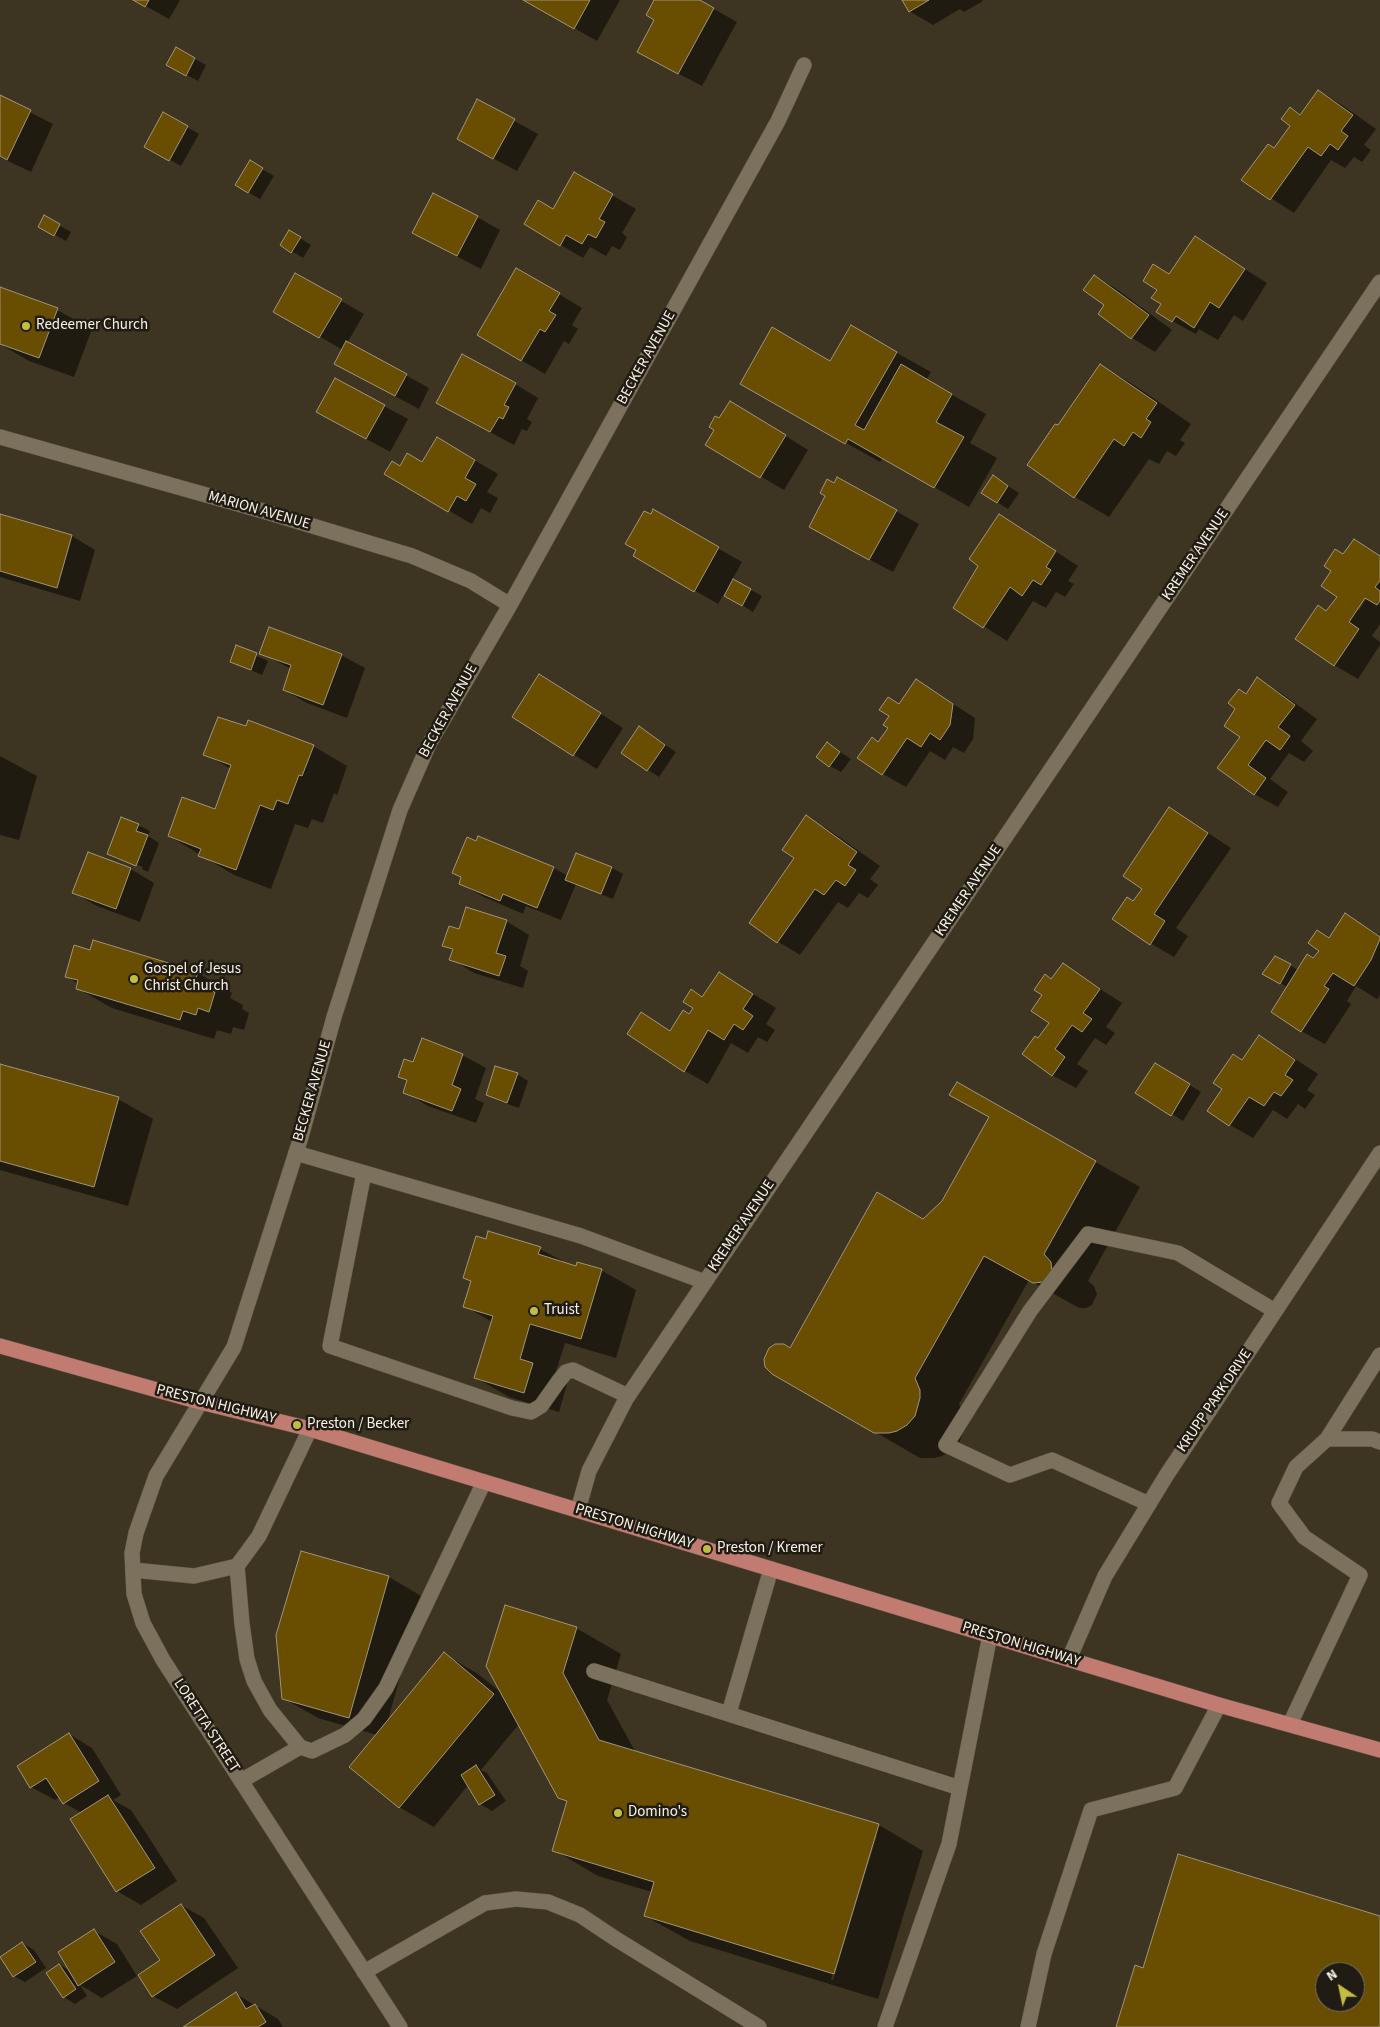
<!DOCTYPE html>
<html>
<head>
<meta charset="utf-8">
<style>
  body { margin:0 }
  #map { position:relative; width:1380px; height:2027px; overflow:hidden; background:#3d3421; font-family:"Source Sans 3",sans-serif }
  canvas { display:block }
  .north { position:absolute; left:1315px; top:1962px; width:50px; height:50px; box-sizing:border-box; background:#201c14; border:1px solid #777268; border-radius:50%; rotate:326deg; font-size:14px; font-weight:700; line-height:20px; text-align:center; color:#f9f3e7 }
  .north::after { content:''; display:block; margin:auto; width:18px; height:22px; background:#c2bd3f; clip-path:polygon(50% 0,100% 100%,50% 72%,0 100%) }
</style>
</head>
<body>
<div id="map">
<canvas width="1380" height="2027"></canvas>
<div class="north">N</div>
</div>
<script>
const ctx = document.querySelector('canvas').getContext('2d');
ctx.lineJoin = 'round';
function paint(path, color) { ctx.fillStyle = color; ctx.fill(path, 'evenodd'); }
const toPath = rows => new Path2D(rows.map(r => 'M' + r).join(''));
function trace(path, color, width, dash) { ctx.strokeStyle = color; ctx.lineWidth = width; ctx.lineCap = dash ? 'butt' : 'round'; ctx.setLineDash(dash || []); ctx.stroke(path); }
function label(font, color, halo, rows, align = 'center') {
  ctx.font = font + ' "Source Sans 3",sans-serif'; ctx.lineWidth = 5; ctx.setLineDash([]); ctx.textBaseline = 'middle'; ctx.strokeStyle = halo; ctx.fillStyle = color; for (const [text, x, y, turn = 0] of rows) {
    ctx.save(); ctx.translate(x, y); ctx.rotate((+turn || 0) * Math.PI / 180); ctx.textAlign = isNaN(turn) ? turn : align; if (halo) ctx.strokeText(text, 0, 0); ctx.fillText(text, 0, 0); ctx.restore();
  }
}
paint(toPath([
  [135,0,180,0,169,19],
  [525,0,620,0,597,41],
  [655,0,698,0,737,22,702,86,662,65,656,19],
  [903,0,982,0,983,1,964,12,960,9,933,25,909,11],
  [177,49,206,65,198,81,179,71],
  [1319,91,1342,105,1376,129,1364,145,1371,150,1362,162,1354,157,1345,168,1331,160,1294,213,1243,180,1274,150,1292,126,1290,108,1302,115],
  [0,97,53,124,31,172,0,157],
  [478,101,538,134,517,171,481,152],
  [164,114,199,134,181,166,145,146],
  [250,162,274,176,260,199,236,185],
  [575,174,636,209,622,233,627,237,620,250,612,246,606,256,590,247,583,258,525,224,553,210],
  [44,217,71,232,66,241,39,226],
  [477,217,500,230,481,269,437,246],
  [290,232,311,245,303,258,282,245],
  [1195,238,1267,283,1243,321,1234,315,1218,340,1199,329,1196,334,1172,321,1163,304,1170,275],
  [517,269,582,308,572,325,578,329,569,344,564,341,545,374,478,335],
  [296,275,364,314,347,343,429,388,419,409,359,377,343,350,275,311],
  [1095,276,1118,290,1172,330,1155,352,1132,338,1099,314,1106,305],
  [0,288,57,310,92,329,74,377,29,361,0,344],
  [897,353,931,372,926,380,986,414,970,443,997,458,969,507,883,458,880,462,741,384,831,363],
  [1100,365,1134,385,1191,424,1180,440,1185,443,1176,456,1167,451,1159,464,1149,459,1109,517,1075,497,1028,465,1058,427],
  [515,384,538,398,527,419,532,422,527,431,522,429,514,445,460,416],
  [384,406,408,419,390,452,318,412],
  [754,416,808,450,784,490,707,445],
  [437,438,498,474,487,492,498,498,490,513,481,508,472,524,386,474,401,467,422,464],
  [994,477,1019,493,1008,509,997,502],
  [835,485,896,511,919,524,893,572,833,540],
  [653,511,742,562,732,580,762,596,753,612,724,594,718,604,634,555],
  [0,515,72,536,95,550,80,601,0,577],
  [1000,515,1078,566,1068,581,1074,584,1065,597,1056,592,1046,608,1033,601,1007,641,955,608,980,565],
  [1354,540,1380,556,1380,624,1372,636,1380,642,1380,645,1358,679,1334,665,1327,612,1338,596,1344,556],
  [1368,592,1370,593,1359,610,1356,610],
  [237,647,268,661,262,675,231,661],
  [261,653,341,655,365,668,347,718,307,703,284,690,291,669],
  [1258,679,1281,693,1317,719,1301,741,1313,751,1304,762,1289,753,1270,779,1288,792,1278,807,1254,794,1241,736,1246,695],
  [916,680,975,718,973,739,964,753,953,747,945,760,930,751,906,787,883,774,879,743,889,727,891,716],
  [562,689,623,728,597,769,513,717],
  [650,735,676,752,659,777,622,753],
  [827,743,851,759,841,772,830,766],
  [313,746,347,766,337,795,334,793,323,823,312,819,308,828,295,824,271,889,234,875,169,836,216,811,231,769,205,754],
  [0,756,37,776,19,840,0,835],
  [1170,808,1231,848,1176,928,1188,936,1174,957,1150,943,1134,902,1143,889],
  [806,817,829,830,880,866,870,879,878,885,868,898,859,893,848,908,838,902,800,955,777,941],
  [138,825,150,831,148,836,159,843,148,872,142,869,143,867,118,858,118,860,108,854],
  [479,837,554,868,568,876,612,868,623,874,613,899,576,884,561,920,526,906,523,914,484,897,460,884,462,878,453,873],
  [88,854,131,869,154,883,140,922,97,906,74,893],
  [1345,915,1380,936,1380,995,1377,999,1356,986,1347,1001,1351,1004,1325,1044,1301,1031,1287,987,1264,974,1276,957,1298,970,1314,959,1320,950,1317,931,1330,938],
  [506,921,529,935,520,966,528,971,523,988,474,973,451,959,454,951,444,945,460,931],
  [91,952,198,973,232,993,230,998,243,1005,242,1009,249,1013,244,1030,233,1027,231,1034,217,1030,214,1039,112,1008,77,988,79,984,66,976],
  [1063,965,1122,1003,1106,1027,1115,1033,1106,1045,1095,1038,1077,1064,1088,1071,1076,1088,1052,1075,1039,1039,1050,1023],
  [719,973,776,1008,766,1024,775,1030,767,1042,758,1037,748,1053,731,1043,708,1084,685,1071,642,1014,671,1032,690,1015],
  [1260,1036,1318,1074,1307,1090,1315,1095,1305,1109,1298,1104,1287,1119,1273,1110,1253,1138,1230,1125,1243,1061],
  [462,1055,486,1068,475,1099,484,1103,476,1123,428,1106,405,1092,408,1081,399,1076,413,1063],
  [0,1066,118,1099,153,1119,128,1206,0,1170],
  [1167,1071,1201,1092,1183,1121,1172,1114],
  [517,1074,528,1081,519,1108,499,1101,487,1095],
  [957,1084,1140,1187,1088,1281,1094,1286,1097,1294,1092,1305,1086,1308,1079,1308,1029,1280,959,1404,964,1416,965,1425,960,1441,951,1450,942,1456,935,1458,920,1458,773,1373,790,1349,943,1201,991,1117],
  [487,1241,540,1249,568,1264,601,1270,636,1290,616,1358,565,1343,554,1377,567,1384,559,1412,509,1397,475,1377,492,1322,465,1306,472,1282,465,1278],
  [389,1577,423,1597,387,1723,444,1654,478,1674,503,1694,576,1628,621,1654,607,1700,636,1753,879,1825,923,1851,878,1999,690,1941,645,1916,652,1892,598,1876,554,1850,568,1802,559,1797,519,1724,481,1770,487,1773,506,1801,492,1811,480,1804,468,1785,434,1827,399,1807,377,1735,318,1718,283,1698],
  [875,1835,877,1835,833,1980,831,1980],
  [69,1734,92,1748,121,1795,113,1800,131,1810,177,1881,141,1905,117,1891,72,1820,82,1813,64,1803,60,1797,55,1800,31,1787],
  [181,1905,204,1918,238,1968,177,2009,153,1996,162,1960],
  [94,1931,117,1944,137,1976,102,1998,80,1985,87,1996,75,2004,64,1997,60,1965,72,1972],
  [22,1943,34,1950,46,1968,25,1982,14,1976],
  [236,1994,278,2019,283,2027,185,2027]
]), '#0007');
const building = toPath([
  [133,0,149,0,145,7,133,0],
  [523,0,590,0,574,29,523,0],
  [654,0,700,0,714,8,678,74,637,52,654,20,646,15,654,0],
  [902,0,929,0,909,12,902,0],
  [176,47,195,58,186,76,166,65,176,47],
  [1318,90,1353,115,1341,131,1348,136,1338,150,1330,144,1321,156,1308,147,1270,200,1241,180,1268,144,1274,148,1290,126,1281,119,1290,107,1300,115,1318,90],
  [0,95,31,110,7,160,0,156,0,95],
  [477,99,515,119,493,159,457,139,477,99],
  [163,112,188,126,169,161,144,147,163,112],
  [250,160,263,168,248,193,235,185,250,160],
  [574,172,613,194,599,219,605,222,596,238,588,234,582,244,566,235,560,246,524,224,538,200,553,209,574,172],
  [433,193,478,216,457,256,412,233,433,193],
  [44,215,60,224,54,236,38,227,44,215],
  [289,230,301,237,291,253,280,245,289,230],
  [1195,236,1245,269,1219,308,1210,302,1194,328,1176,316,1172,322,1156,312,1161,304,1151,298,1157,290,1143,281,1153,264,1169,274,1195,236],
  [516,268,560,293,549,311,556,315,545,332,540,329,521,361,477,335,516,268],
  [295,273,342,299,319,338,273,312,295,273],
  [1094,275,1149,315,1131,339,1098,314,1104,305,1083,290,1094,275],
  [0,287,58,308,39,358,0,344,0,287],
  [851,325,897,352,855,425,864,430,901,364,952,394,936,422,964,437,934,488,848,439,845,444,740,384,772,327,830,361,851,325],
  [346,341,407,374,395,396,334,364,346,341],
  [462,354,516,383,504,405,509,407,503,419,499,417,490,432,436,403,462,354],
  [1100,364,1157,403,1146,419,1151,422,1141,438,1133,432,1124,446,1114,439,1074,498,1027,465,1055,424,1058,425,1100,364],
  [335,378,385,405,366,439,316,412,335,378],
  [730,401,786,435,760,478,705,445,714,430,709,427,715,416,719,418,730,401],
  [437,437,475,460,465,478,476,484,466,501,457,496,448,512,384,474,392,461,400,466,407,453,422,462,437,437],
  [993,475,1008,486,997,503,981,493,993,475],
  [837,477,897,510,869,560,809,527,825,496,820,493,827,479,834,483,837,477],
  [653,509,719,547,694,592,633,556,636,550,625,544,644,511,651,514,653,509],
  [0,514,72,535,57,588,0,571,0,514],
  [999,514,1056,551,1046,567,1051,570,1041,585,1033,580,1022,596,1010,587,983,628,953,608,978,566,969,559,999,514],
  [1354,539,1380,556,1380,581,1375,587,1380,591,1380,601,1377,605,1365,598,1349,622,1359,629,1334,666,1295,639,1318,605,1326,611,1337,597,1321,586,1331,571,1324,566,1335,549,1343,554,1354,539],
  [733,579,751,589,742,606,724,596,733,579],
  [269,627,342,654,323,705,283,690,291,665,259,654,269,627],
  [236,645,257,653,251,670,230,662,236,645],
  [539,674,601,713,573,756,512,717,539,674],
  [1257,677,1295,705,1278,727,1290,736,1280,750,1266,740,1248,765,1266,778,1254,795,1217,768,1240,737,1224,726,1235,709,1228,703,1239,689,1246,694,1257,677],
  [916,679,953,704,950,725,940,740,930,733,921,747,907,738,882,775,857,758,872,737,878,742,888,728,883,725,889,716,879,710,888,697,899,704,916,679],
  [218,717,246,726,248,720,314,745,302,776,299,775,288,804,277,800,273,810,260,805,236,870,198,856,201,849,168,836,182,797,215,809,231,765,203,755,218,717],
  [639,726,665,745,647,771,621,753,639,726],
  [827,742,840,752,829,767,816,757,827,742],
  [1169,807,1208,833,1154,914,1165,921,1150,945,1112,919,1127,897,1133,901,1142,889,1123,876,1169,807],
  [806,815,857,852,848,865,856,870,845,886,836,880,824,895,815,889,777,943,749,923,794,858,782,850,806,815],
  [121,817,139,824,136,831,148,835,136,866,107,854,121,817],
  [478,836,554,867,537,908,503,894,500,901,459,884,461,877,452,873,467,837,476,841,478,836],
  [88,852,131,868,116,909,72,893,88,852],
  [576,853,612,867,601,894,565,880,576,853],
  [466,907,507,920,496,953,506,956,499,976,449,960,453,949,442,946,449,926,459,929,466,907],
  [1345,913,1380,937,1380,939,1371,960,1354,986,1333,973,1324,986,1329,989,1301,1032,1271,1012,1307,954,1313,958,1319,951,1308,943,1317,930,1329,938,1345,913],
  [93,940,198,972,195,981,209,984,207,989,215,992,209,1012,198,1008,196,1015,183,1011,180,1020,76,989,78,980,65,977,74,945,90,950,93,940],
  [1275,956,1291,964,1280,984,1262,974,1275,956],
  [1063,963,1100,989,1083,1013,1092,1019,1082,1032,1072,1025,1055,1049,1065,1057,1052,1076,1022,1054,1035,1036,1038,1038,1049,1023,1031,1011,1042,995,1034,990,1045,974,1051,979,1063,963],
  [719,972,753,994,743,1009,753,1016,743,1030,734,1024,724,1040,708,1030,684,1072,627,1034,641,1012,670,1031,683,1010,689,1014,693,1008,683,1002,691,989,702,997,719,972],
  [1259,1035,1295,1060,1285,1075,1293,1080,1281,1096,1274,1092,1264,1106,1249,1097,1229,1126,1207,1111,1222,1089,1213,1083,1233,1054,1242,1060,1259,1035],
  [422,1038,463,1054,452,1085,461,1089,452,1111,403,1093,407,1080,398,1077,404,1059,413,1062,422,1038],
  [1155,1063,1190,1084,1171,1116,1135,1093,1155,1063],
  [0,1064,119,1097,94,1187,0,1161,0,1064],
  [495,1066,518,1073,507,1103,486,1095,495,1066],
  [957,1082,1096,1161,1044,1254,1051,1262,1052,1273,1044,1282,1033,1283,984,1256,915,1378,920,1390,920,1398,915,1416,907,1425,897,1431,889,1433,874,1433,772,1374,765,1367,764,1359,769,1348,775,1344,784,1344,790,1348,877,1192,923,1219,942,1201,989,1117,949,1095,957,1082],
  [488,1231,541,1247,538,1254,576,1266,577,1262,602,1269,581,1339,530,1324,520,1359,533,1363,524,1393,474,1378,493,1316,463,1307,471,1281,463,1278,476,1236,486,1239,488,1231],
  [301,1551,389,1576,349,1718,282,1699,276,1635,301,1551],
  [505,1605,577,1627,563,1673,599,1740,879,1824,834,1974,644,1916,654,1882,552,1851,567,1801,558,1798,486,1666,505,1605],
  [444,1652,494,1694,399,1808,349,1767,444,1652],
  [69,1733,99,1781,63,1804,46,1778,30,1788,17,1766,69,1733],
  [476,1765,495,1795,479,1805,461,1775,476,1765],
  [108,1795,155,1868,116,1892,70,1819,108,1795],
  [1178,1854,1380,1916,1380,2027,1116,2027,1135,1965,1143,1968,1178,1854],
  [1325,1972,1355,1972,1355,2002,1325,2002,1325,1972],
  [181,1904,215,1955,152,1997,138,1975,160,1960,140,1931,181,1904],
  [94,1929,115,1962,78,1986,58,1952,94,1929],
  [22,1942,36,1962,13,1977,0,1957,22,1942],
  [59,1964,76,1989,63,1998,46,1973,59,1964],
  [236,1992,246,2009,255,2004,266,2022,258,2027,183,2027,236,1992]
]);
paint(building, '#694d00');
trace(building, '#9f957f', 1);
const lane = toPath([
  [296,1153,581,1236,705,1282],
  [364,1173,330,1346,512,1408,531,1412,541,1406,558,1382,566,1372,573,1370,628,1396],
  [1327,1439,1380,1355],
  [1149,1504,1052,1460,1010,1475,946,1445,1030,1311,1088,1234,1178,1253,1275,1311],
  [237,1566,242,1624,247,1659,254,1681,270,1710,300,1747,312,1751,345,1735,364,1719,386,1688,484,1482],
  [133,1570,194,1576,237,1566,259,1536,310,1429],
  [594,1671,960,1788],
  [729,1713,771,1569],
  [1290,1724,1360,1575,1304,1537,1279,1503,1296,1467,1327,1439,1372,1439,1380,1442],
  [241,1781,300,1747],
  [364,1972,485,1903,516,1899,548,1902,580,1915,616,1939,759,2027],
  [885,2027,949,1844,990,1635],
  [1028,2027,1044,1954,1091,1810,1175,1788,1219,1705]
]);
const street = toPath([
  [0,437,263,511,412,556,471,581,510,605],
  [578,1510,589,1471,626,1399,1380,282],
  [1069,1659,1105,1576,1166,1476,1380,1153],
  [400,2027,163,1660,143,1623,134,1594,132,1553,136,1533,156,1476,234,1347,301,1137,334,1017,400,810,429,744,510,605,778,121,804,65]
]);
const primary = toPath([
  [0,1346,200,1402,310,1429,1219,1705,1380,1750]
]);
trace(lane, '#5b5343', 16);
trace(street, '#5b5343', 16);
trace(primary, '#5b5343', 16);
trace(lane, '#7b715c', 15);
trace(street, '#7b715c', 15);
trace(primary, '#c27b70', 15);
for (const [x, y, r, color] of [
  [26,326,5,"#c2bd3f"],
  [134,979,5,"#c2bd3f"],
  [534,1311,5,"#c2bd3f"],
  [297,1425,5,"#c2bd3f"],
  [707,1549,5,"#c2bd3f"],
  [618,1813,5,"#c2bd3f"]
]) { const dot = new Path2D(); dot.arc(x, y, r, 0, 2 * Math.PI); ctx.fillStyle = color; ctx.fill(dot); trace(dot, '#201c14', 2); }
label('15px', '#f9f3e7', '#201c14', [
  ["Redeemer Church",36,326],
  ["Gospel of Jesus",144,970],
  ["Christ Church",144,987],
  ["Truist",544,1311],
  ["Preston / Becker",307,1425],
  ["Preston / Kremer",717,1549],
  ["Domino's",628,1813]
], 'left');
label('15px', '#f9f3e7', '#201c14', [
  ["BECKER AVENUE",647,358,-61],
  ["MARION AVENUE",259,511,16],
  ["KREMER AVENUE",1196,555,-56],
  ["BECKER AVENUE",449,711,-61],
  ["KREMER AVENUE",969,891,-56],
  ["BECKER AVENUE",313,1091,-74],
  ["KREMER AVENUE",742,1226,-56],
  ["KRUPP PARK DRIVE",1215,1401,-56],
  ["PRESTON HIGHWAY",216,1405,14],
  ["PRESTON HIGHWAY",634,1527,17],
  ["PRESTON HIGHWAY",1021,1645,17],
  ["LORETTA STREET",206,1726,57]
]);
</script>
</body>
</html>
